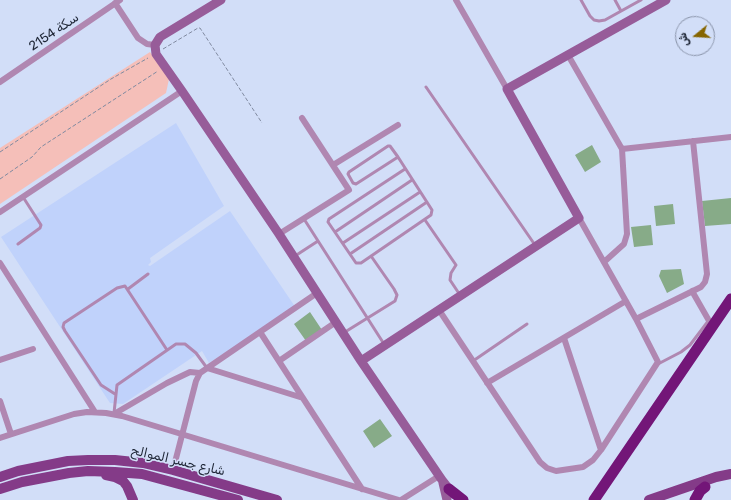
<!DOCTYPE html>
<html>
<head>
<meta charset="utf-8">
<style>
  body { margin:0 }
  #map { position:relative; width:731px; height:500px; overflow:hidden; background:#d2def8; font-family:Rubik,Vazirmatn,sans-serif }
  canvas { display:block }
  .north { position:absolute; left:675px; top:16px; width:40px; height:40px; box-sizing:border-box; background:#d2def8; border:1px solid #8a94aa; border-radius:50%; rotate:252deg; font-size:11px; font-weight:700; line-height:16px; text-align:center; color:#1e2636 }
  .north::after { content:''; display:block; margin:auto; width:14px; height:18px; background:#866500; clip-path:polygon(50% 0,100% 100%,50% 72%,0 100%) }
</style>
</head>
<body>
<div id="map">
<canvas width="731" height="500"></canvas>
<div class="north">ش</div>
</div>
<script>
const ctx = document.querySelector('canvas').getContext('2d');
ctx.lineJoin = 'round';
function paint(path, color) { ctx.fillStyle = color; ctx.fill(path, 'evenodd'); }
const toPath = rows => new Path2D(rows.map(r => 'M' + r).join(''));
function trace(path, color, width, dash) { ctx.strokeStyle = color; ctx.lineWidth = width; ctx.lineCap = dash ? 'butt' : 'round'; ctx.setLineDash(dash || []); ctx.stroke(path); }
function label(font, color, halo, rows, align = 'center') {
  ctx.font = font + ' Rubik,Vazirmatn,sans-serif'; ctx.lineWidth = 3; ctx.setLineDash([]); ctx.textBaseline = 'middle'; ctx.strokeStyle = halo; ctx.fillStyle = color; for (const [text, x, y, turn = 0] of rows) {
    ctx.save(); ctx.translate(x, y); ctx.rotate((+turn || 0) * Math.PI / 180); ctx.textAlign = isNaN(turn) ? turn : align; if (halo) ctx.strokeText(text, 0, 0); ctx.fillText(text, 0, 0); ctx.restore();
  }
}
paint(toPath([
  [176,123,224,206,150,258,151,262,148,265,150,266,230,211,296,308,209,363,202,351,123,404,110,403,1,237]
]), '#c0d2fb');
paint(toPath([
  [150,52,169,79,166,93,0,204,0,148]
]), '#f5bfb9');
paint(toPath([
  [592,145,601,162,585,172,575,155],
  [731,198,731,224,705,226,702,201],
  [673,204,675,224,656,226,654,206],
  [651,225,653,245,634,247,631,227],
  [681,269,684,284,667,293,659,276,661,270],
  [310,312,322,330,306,341,294,324],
  [380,419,392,436,374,448,363,431]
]), '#87ab88');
trace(toPath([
  [163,49,198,28,200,28,262,123],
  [0,152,111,79,148,58],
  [0,179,32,157,41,147,158,71]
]), '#808aa0', 1, [4, 2]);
trace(toPath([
  [581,0,590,16,594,20,599,21,605,20,641,0],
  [615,0,621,11],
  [426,87,535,245],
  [398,157,356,184,353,183,348,174,349,172,388,146,390,146,398,157,432,210,431,215,361,263,356,263,328,222,329,219,405,169],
  [304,219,384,344],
  [425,220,456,265,451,273,450,280,460,295],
  [335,232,412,180],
  [343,243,420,192],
  [18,244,40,228,41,225,23,197],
  [350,254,427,202],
  [295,256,318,241],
  [128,289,148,274],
  [345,332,395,301,397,295,394,289,371,256],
  [473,361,527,324],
  [658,364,681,352,690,345,709,320],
  [115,394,101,385,65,331,63,327,64,323,117,288,125,286,167,350],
  [114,413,117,385,176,344,185,344,196,353,207,368]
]), '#b087b1', 3);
trace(toPath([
  [456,0,507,89],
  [115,3,138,38,147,44,155,45],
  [568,55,622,149,627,234,624,244,604,262],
  [0,82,120,0],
  [622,149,731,137],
  [333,165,398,125],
  [0,212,182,91],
  [279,234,349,190,302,118],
  [0,263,95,412],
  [692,291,712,326],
  [439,310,540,462,547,468,556,471,583,467,593,460,601,450,658,362,636,319,579,218],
  [636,319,701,287,705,282,707,274,693,141],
  [260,332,362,489],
  [564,338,601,450],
  [0,360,33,349],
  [279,361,336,322],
  [207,368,303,398],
  [487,383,626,301],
  [0,401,11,434],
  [114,414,167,383,190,372,200,373],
  [0,438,74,414,87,412,106,413,122,416,399,500],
  [173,470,196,381,200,373,317,293],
  [401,500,439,476]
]), '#b087b1', 6);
trace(toPath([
  [221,0,160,37,155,45,156,54,182,91,279,234,361,361,442,480,453,494],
  [361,361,579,218,507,89,666,0],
  [443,483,447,500]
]), '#975c99', 9);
trace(toPath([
  [106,475,115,477,123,481,127,486,133,500],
  [0,477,18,471,68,461,88,460,115,460,143,463,173,470,277,500],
  [0,489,22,482,69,473,88,471,115,472,142,474,238,500],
  [649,500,716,477,731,474]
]), '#843b88', 10);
trace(toPath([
  [449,489,463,500],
  [594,500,731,299],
  [695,500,700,491,705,487]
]), '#731678', 11);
label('13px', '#1e2636', '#d2def8', [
  ["سكة 2154",54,32,-34],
  ["شارع جسر الموالح",178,461,13]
]);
</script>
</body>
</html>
